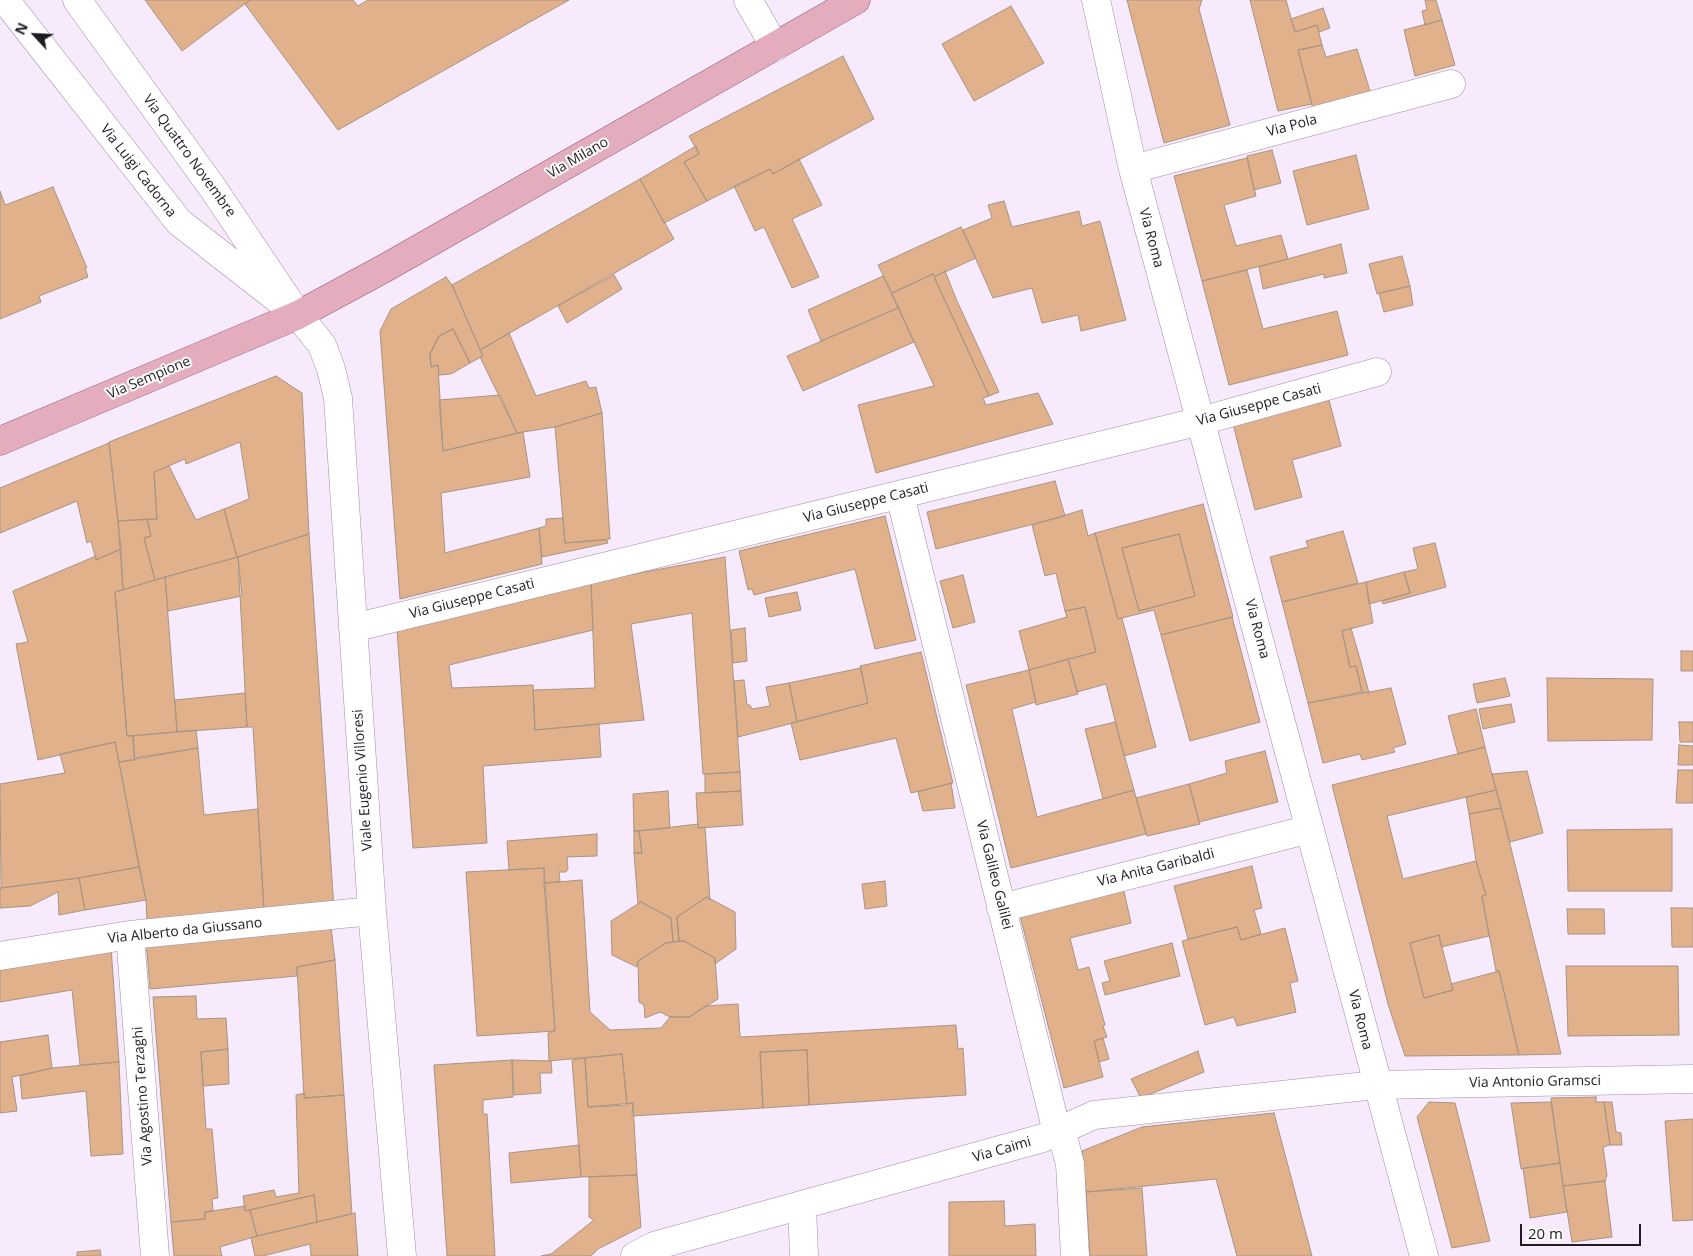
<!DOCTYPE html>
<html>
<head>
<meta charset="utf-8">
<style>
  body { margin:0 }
  #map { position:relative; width:1693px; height:1256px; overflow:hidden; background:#f6eafc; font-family:"Open Sans",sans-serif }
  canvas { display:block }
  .north { position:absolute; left:10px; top:10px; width:50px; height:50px; -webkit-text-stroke:4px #fcfcfc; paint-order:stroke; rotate:295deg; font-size:14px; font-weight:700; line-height:20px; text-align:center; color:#211c24 }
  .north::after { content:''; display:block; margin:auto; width:18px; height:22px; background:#211c24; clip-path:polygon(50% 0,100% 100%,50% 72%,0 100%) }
  .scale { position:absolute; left:1520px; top:1224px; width:121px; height:22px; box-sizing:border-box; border:2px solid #211c24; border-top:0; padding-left:6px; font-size:15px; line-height:18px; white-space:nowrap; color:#211c24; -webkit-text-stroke:4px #fcfcfc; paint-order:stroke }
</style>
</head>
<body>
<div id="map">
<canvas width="1693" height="1256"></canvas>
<div class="north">N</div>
<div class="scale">20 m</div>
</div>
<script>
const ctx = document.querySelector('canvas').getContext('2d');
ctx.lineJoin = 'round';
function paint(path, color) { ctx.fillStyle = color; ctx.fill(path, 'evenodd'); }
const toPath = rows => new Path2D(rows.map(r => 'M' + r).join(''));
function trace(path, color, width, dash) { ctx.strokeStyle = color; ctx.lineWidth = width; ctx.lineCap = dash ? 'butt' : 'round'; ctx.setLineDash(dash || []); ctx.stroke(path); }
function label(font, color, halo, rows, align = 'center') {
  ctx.font = font + ' "Open Sans",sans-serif'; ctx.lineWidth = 4; ctx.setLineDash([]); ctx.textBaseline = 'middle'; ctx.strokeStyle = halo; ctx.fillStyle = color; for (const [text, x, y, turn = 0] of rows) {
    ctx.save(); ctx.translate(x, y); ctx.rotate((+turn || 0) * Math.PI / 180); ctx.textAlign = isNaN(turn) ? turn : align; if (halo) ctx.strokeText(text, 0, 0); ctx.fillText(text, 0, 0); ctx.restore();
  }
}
const building = toPath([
  [145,0,250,0,182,51,145,0],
  [250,0,353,0,358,6,368,0,569,0,338,130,245,4,250,0],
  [1127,0,1202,0,1199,9,1230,125,1164,143,1127,0],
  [1250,0,1286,0,1295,32,1317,25,1322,45,1298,50,1312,104,1278,111,1250,0],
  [1425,0,1436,0,1442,20,1425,25,1422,11,1427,10,1425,0],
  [1011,6,1044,63,974,101,942,44,1011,6],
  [1323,8,1330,28,1319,32,1317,25,1295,32,1291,19,1323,8],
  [1442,20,1455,65,1415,76,1404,30,1442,20],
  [1322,45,1326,57,1357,49,1371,94,1313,109,1298,50,1322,45],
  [843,56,874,119,773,174,770,169,707,201,684,162,699,154,689,136,843,56],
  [696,146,699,154,684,162,707,201,664,223,640,179,696,146],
  [1272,150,1281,183,1254,190,1247,156,1272,150],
  [1356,155,1369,209,1307,225,1293,171,1356,155],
  [1247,158,1256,196,1224,205,1236,246,1281,235,1288,259,1202,281,1174,176,1247,158],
  [799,159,822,205,792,219,819,277,792,288,764,227,755,231,734,186,770,169,773,174,799,159],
  [640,179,674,239,480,350,452,285,640,179],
  [53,187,87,268,85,268,88,277,39,296,41,302,0,319,0,191,5,205,53,187],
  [1004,201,1012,227,1079,211,1082,226,1100,221,1126,320,1081,331,1078,315,1042,323,1032,288,993,298,963,230,992,218,988,205,1004,201],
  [961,227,976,258,934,277,933,274,892,293,878,265,961,227],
  [1341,244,1347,273,1324,278,1324,274,1263,289,1259,267,1341,244],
  [1402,256,1410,286,1377,294,1369,264,1402,256],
  [1247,270,1263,329,1337,311,1348,355,1229,385,1202,281,1247,270],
  [945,271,957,301,999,392,989,396,934,277,945,271],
  [933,274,989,396,983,398,986,405,1038,393,1053,424,876,473,858,405,934,386,892,293,933,274],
  [614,275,622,289,567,323,558,306,614,275],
  [883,276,898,308,821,341,808,310,883,276],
  [446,277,452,285,483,356,470,363,453,329,439,336,430,354,431,367,438,365,443,451,523,432,530,477,441,493,445,553,539,528,542,564,400,599,380,331,391,309,446,277],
  [1410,286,1413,305,1384,312,1379,293,1410,286],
  [898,308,914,342,803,391,787,356,898,308],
  [453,329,470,363,451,374,439,375,438,365,431,367,430,354,439,336,453,329],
  [509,333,536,396,586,381,589,388,596,387,602,413,555,427,517,433,480,357,483,356,480,350,509,333],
  [276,376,302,393,309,534,237,557,224,509,249,499,240,442,186,464,185,459,154,472,157,519,118,521,109,442,276,376],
  [500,395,517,433,443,451,439,400,500,395],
  [1329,400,1341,446,1292,460,1302,497,1255,510,1233,424,1329,400],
  [602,413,610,539,565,543,555,427,602,413],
  [109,443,121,549,96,560,91,541,87,543,77,501,0,533,0,488,109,443],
  [169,466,196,520,224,509,237,557,155,580,144,538,151,536,147,519,157,519,154,472,169,466],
  [1055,481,1065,516,936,549,927,512,1055,481],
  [1203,504,1233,617,1161,635,1154,610,1118,619,1095,533,1203,504],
  [1179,534,1195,596,1139,611,1122,548,1179,534],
  [1082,510,1088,536,1095,533,1118,619,1122,618,1156,747,1124,756,1106,684,1077,692,1068,659,1096,652,1085,607,1065,611,1056,573,1045,576,1032,525,1082,510],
  [885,516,916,640,875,649,855,569,754,595,752,589,748,590,739,551,885,516],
  [563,518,565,543,607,540,608,543,542,557,539,528,546,526,546,519,563,518],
  [147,519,151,536,144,538,155,580,123,590,118,521,147,519],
  [1343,531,1358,583,1282,602,1270,557,1308,547,1306,541,1343,531],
  [309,534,334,909,264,911,253,727,247,727,238,557,309,534],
  [1179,534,1195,596,1139,611,1122,548,1179,534],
  [1435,543,1446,587,1383,604,1382,601,1410,593,1404,572,1418,569,1413,548,1435,543],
  [121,549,123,590,115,592,127,736,133,736,135,760,119,762,115,742,38,760,16,644,28,642,13,591,96,556,96,560,121,549],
  [238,557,242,596,168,611,165,577,238,557],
  [725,557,740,772,703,774,692,613,631,624,644,720,535,730,533,690,595,688,591,582,725,557],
  [1404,572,1410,593,1369,604,1366,582,1404,572],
  [963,575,975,622,953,628,940,581,963,575],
  [165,577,177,732,127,736,115,592,165,577],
  [591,582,593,630,449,665,452,688,533,685,535,730,599,724,601,757,483,766,487,843,413,848,397,630,591,582],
  [1366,582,1373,623,1342,631,1350,667,1356,666,1362,692,1308,703,1282,602,1366,582],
  [797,592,801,610,769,617,765,598,797,592],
  [1085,607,1096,652,1029,670,1019,631,1067,617,1065,611,1085,607],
  [1232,617,1260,722,1190,741,1161,635,1232,617],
  [745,628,747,661,733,663,731,630,745,628],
  [1351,628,1360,659,1369,693,1362,692,1356,666,1350,667,1342,631,1351,628],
  [1681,651,1693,651,1693,671,1681,671,1681,651],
  [921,652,953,783,911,793,896,738,800,760,791,723,868,703,860,666,921,652],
  [1068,659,1078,694,1036,705,1029,670,1068,659],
  [861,668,868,703,797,722,789,683,861,668],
  [1029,670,1036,702,1012,709,1037,817,1134,790,1146,834,1011,868,966,685,1029,670],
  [1505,678,1510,696,1477,703,1473,684,1505,678],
  [1547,678,1653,679,1652,740,1548,741,1547,678],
  [744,680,747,705,750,705,752,709,770,706,766,687,789,683,797,722,738,737,734,681,744,680],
  [1391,688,1406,744,1393,748,1395,752,1362,760,1360,754,1323,763,1308,703,1391,688],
  [245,693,247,727,177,732,175,700,245,693],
  [1511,704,1515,722,1483,729,1479,709,1511,704],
  [1476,709,1485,747,1458,754,1448,716,1476,709],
  [1115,722,1134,790,1103,799,1085,729,1115,722],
  [1679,722,1693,722,1693,742,1680,742,1679,722],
  [196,730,198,748,134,758,133,736,196,730],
  [115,742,139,867,79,878,1,888,0,784,65,773,60,754,115,742],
  [1679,745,1693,746,1693,765,1678,765,1679,745],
  [1485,747,1496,790,1387,816,1403,879,1476,861,1486,895,1482,896,1489,936,1441,947,1439,935,1410,943,1424,998,1453,990,1451,984,1499,971,1519,1055,1405,1056,1388,1004,1332,785,1485,747],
  [198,748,204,815,258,809,264,911,147,921,146,900,119,762,198,748],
  [1265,751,1278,802,1199,822,1189,784,1227,773,1225,761,1265,751],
  [1678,770,1693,770,1693,803,1676,803,1678,770],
  [1527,771,1543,833,1510,842,1492,774,1527,771],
  [740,772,741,791,705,793,705,774,740,772],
  [951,783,955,808,923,811,918,792,951,783],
  [1189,784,1200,824,1147,836,1136,798,1189,784],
  [1496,790,1501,808,1469,814,1466,797,1496,790],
  [668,791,670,828,634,831,633,794,668,791],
  [741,791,743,825,698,828,696,793,741,791],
  [1501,808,1547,993,1561,1054,1519,1055,1499,971,1496,971,1482,896,1486,895,1476,861,1469,814,1501,808],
  [698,824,698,828,705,827,710,900,707,897,677,917,679,941,673,942,671,918,641,902,638,904,634,853,642,853,639,831,698,824],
  [1672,829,1672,891,1568,891,1567,830,1672,829],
  [634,831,639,831,642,853,634,853,634,831],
  [597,834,597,856,567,857,568,869,566,872,559,872,560,882,544,883,544,868,509,870,507,841,597,834],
  [1252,866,1262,908,1254,910,1261,934,1241,940,1237,927,1188,939,1174,886,1252,866],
  [139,867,146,900,85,910,79,878,139,867],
  [544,868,555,1031,477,1036,466,872,544,868],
  [79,878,85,910,59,915,58,892,30,906,0,908,0,888,79,878],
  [1121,878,1131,923,1070,938,1078,970,1089,967,1105,1025,1103,1026,1107,1037,1094,1041,1103,1077,1064,1088,1017,904,1121,878],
  [582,880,590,1012,610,1030,661,1028,670,1017,689,1017,705,1006,738,1004,740,1036,742,1037,956,1025,958,1049,963,1048,966,1095,809,1105,807,1050,760,1052,763,1108,632,1116,633,1103,627,1104,622,1054,549,1061,548,1033,555,1031,544,883,582,880],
  [885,881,887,906,865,909,862,884,885,881],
  [707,897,735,912,736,949,715,964,715,958,684,941,679,941,677,917,707,897],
  [641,902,671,918,673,942,666,943,638,961,637,967,612,955,611,921,641,902],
  [1671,908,1693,908,1693,947,1672,947,1671,908],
  [1567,909,1604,909,1605,934,1568,934,1567,909],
  [331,927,335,960,297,967,297,976,150,989,146,939,331,927],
  [1237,927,1241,940,1285,928,1298,981,1290,983,1296,1012,1237,1026,1234,1017,1205,1025,1182,941,1237,927],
  [1439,935,1453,990,1424,998,1410,943,1439,935],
  [684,941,715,958,718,999,689,1017,670,1017,660,1012,645,1018,644,1005,639,1002,638,961,666,943,684,941],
  [1172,943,1180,976,1105,995,1102,983,1110,981,1104,961,1172,943],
  [111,947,119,1062,80,1065,72,990,0,1002,0,964,111,947],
  [335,960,344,1095,304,1098,297,967,335,960],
  [1566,966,1678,966,1679,1035,1568,1036,1566,966],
  [196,996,197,1019,226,1018,228,1049,201,1052,206,1129,212,1129,218,1198,212,1199,213,1211,205,1212,205,1219,171,1222,153,997,196,996],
  [48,1035,52,1068,12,1077,17,1111,0,1113,0,1042,48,1035],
  [1103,1038,1109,1059,1099,1062,1094,1041,1103,1038],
  [228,1049,229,1084,203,1086,201,1052,228,1049],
  [807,1050,809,1105,763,1108,760,1052,807,1050],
  [1198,1051,1204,1072,1141,1098,1131,1079,1198,1051],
  [622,1054,627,1105,588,1107,585,1058,622,1054],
  [585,1058,588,1107,633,1103,637,1175,581,1177,572,1060,585,1058],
  [512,1060,513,1097,483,1100,483,1114,487,1114,488,1130,495,1256,447,1256,434,1065,512,1060],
  [512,1060,551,1061,552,1073,540,1073,541,1093,514,1095,512,1060],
  [119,1062,123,1154,91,1156,86,1091,22,1099,20,1076,52,1068,119,1062],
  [305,1093,304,1098,344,1095,352,1214,317,1222,314,1195,245,1211,243,1196,274,1190,276,1197,299,1193,296,1095,305,1093],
  [1596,1097,1596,1102,1604,1102,1610,1145,1603,1147,1607,1175,1605,1181,1563,1186,1551,1098,1596,1097],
  [1429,1102,1455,1103,1490,1241,1452,1248,1417,1117,1429,1102],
  [1551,1102,1560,1163,1521,1169,1511,1103,1551,1102],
  [1604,1102,1612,1102,1616,1132,1621,1133,1622,1145,1610,1145,1604,1102],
  [1274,1113,1312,1256,1237,1256,1216,1179,1086,1192,1082,1151,1142,1127,1274,1113],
  [1693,1119,1693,1220,1673,1221,1665,1121,1693,1119],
  [579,1145,581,1177,511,1183,509,1153,579,1145],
  [1560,1163,1567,1212,1530,1218,1523,1168,1560,1163],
  [637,1175,641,1227,598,1249,591,1256,541,1256,551,1254,594,1220,589,1217,589,1177,637,1175],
  [1605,1181,1612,1237,1572,1242,1563,1186,1605,1181],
  [1142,1188,1147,1256,1090,1256,1086,1192,1142,1188],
  [314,1195,317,1222,257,1236,250,1210,314,1195],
  [1004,1201,1005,1226,1035,1224,1036,1256,949,1256,949,1202,1004,1201],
  [245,1206,245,1211,250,1210,257,1236,220,1247,222,1256,174,1256,171,1222,205,1219,205,1212,245,1206],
  [355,1213,358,1256,311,1256,310,1244,263,1256,255,1256,251,1238,257,1236,355,1213],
  [100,1250,101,1256,77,1256,77,1252,100,1250]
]);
paint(building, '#e0b18b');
trace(building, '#a99483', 1);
const minor = toPath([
  [5,0,179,222,279,300],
  [77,0,212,187,298,315,322,345,331,369,338,398,372,911,402,1256],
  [748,0,775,47],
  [1096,0,1133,169,1424,1256],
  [1133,169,1451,84],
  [900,495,1054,1120,1061,1129,1070,1164,1075,1256],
  [353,628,1201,421,1377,372],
  [1001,908,1310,829],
  [130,935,155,1256],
  [0,956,130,935,372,911],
  [802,1206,804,1256],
  [635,1256,654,1246,1043,1138,1094,1115,1376,1085,1693,1079]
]);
const major = toPath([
  [0,441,298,315,385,268,856,0]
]);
trace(minor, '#9e8fa5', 29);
trace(major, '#93566c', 29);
trace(minor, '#fff', 28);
trace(major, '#e3adbe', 28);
label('14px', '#211c24', '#fcfcfc', [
  ["Via Pola",1292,126,-15],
  ["Via Quattro Novembre",189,156,54],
  ["Via Milano",578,158,-30],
  ["Via Luigi Cadorna",138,171,52],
  ["Via Roma",1151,238,75],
  ["Via Sempione",149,378,-23],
  ["Via Giuseppe Casati",1259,405,-15],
  ["Via Giuseppe Casati",866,503,-14],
  ["Via Giuseppe Casati",472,599,-14],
  ["Via Roma",1257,629,75],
  ["Viale Eugenio Villoresi",363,780,-94],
  ["Via Anita Garibaldi",1156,868,-14],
  ["Via Galileo Galilei",994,875,76],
  ["Via Alberto da Giussano",185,931,-6],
  ["Via Roma",1360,1020,76],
  ["Via Antonio Gramsci",1535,1082,-1],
  ["Via Agostino Terzaghi",143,1096,-94],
  ["Via Caimi",1002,1150,-16]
]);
</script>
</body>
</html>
